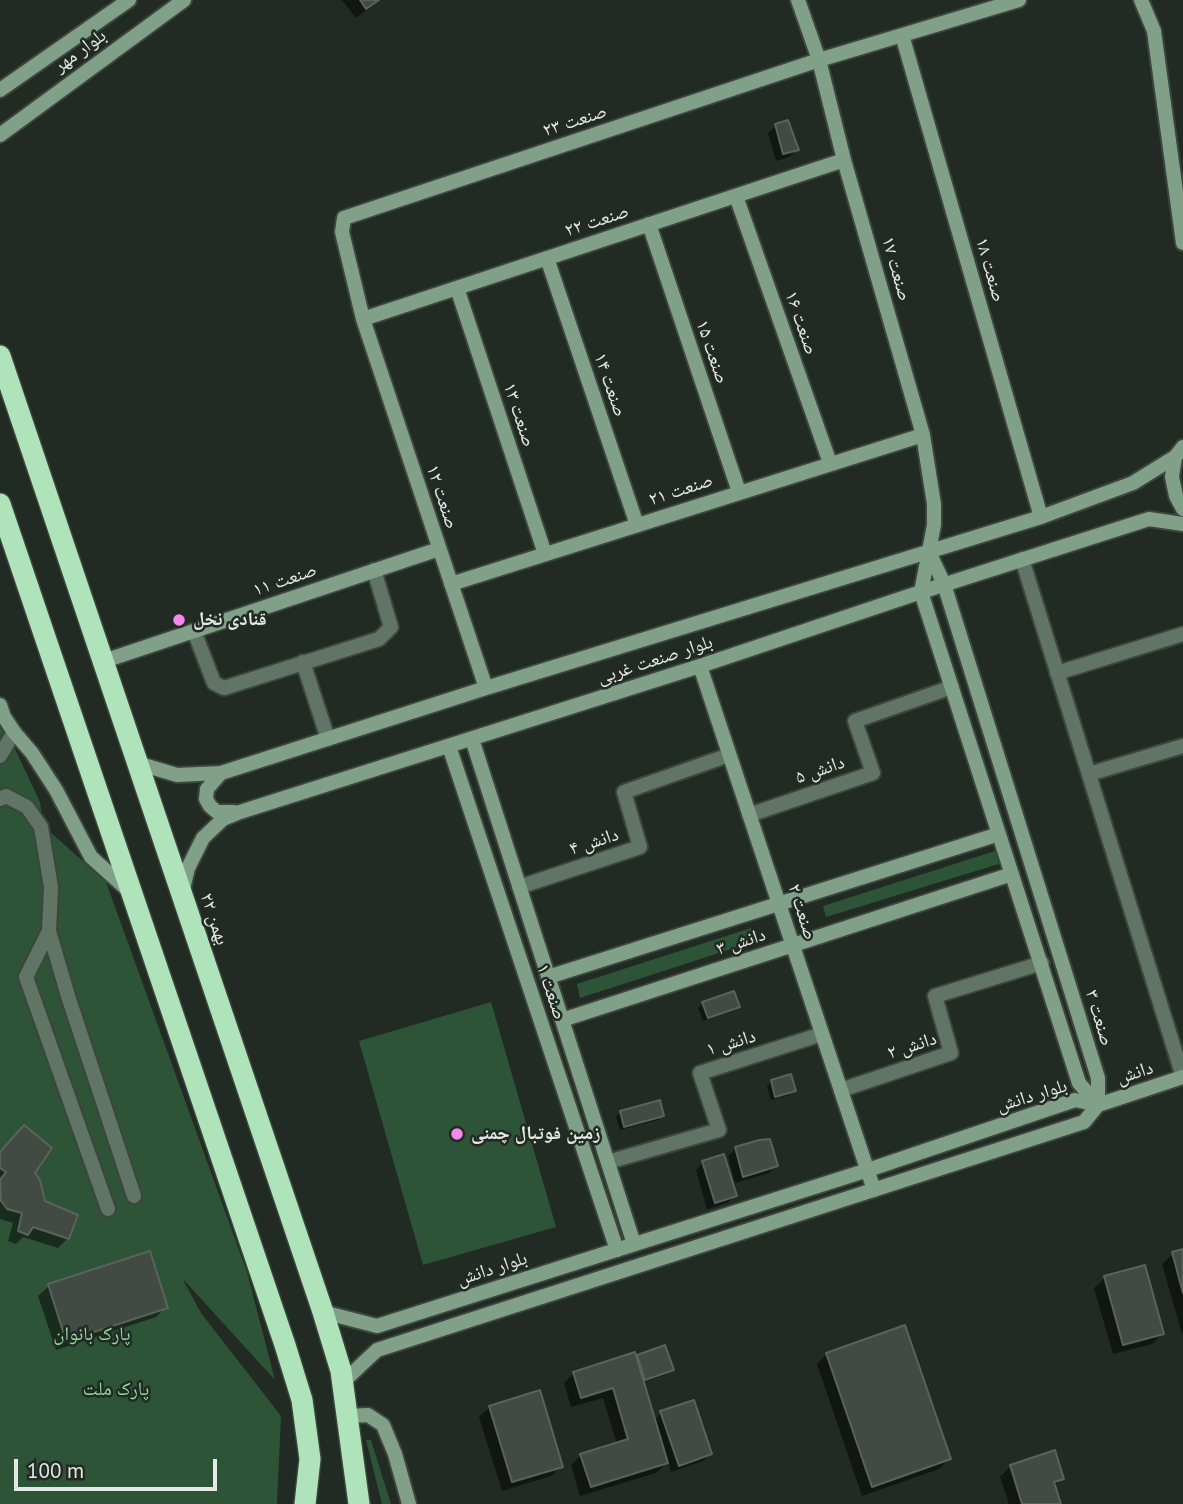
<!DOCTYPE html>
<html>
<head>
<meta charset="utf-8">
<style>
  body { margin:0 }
  #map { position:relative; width:1183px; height:1504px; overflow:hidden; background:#212a23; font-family:"PT Sans",sans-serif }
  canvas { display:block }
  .scale { position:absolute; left:14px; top:1459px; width:203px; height:32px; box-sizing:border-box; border:4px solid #e4e9e5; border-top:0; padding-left:9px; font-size:21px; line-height:24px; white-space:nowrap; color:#e4e9e5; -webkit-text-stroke:5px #212a23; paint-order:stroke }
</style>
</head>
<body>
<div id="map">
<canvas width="1183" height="1504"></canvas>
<div class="scale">100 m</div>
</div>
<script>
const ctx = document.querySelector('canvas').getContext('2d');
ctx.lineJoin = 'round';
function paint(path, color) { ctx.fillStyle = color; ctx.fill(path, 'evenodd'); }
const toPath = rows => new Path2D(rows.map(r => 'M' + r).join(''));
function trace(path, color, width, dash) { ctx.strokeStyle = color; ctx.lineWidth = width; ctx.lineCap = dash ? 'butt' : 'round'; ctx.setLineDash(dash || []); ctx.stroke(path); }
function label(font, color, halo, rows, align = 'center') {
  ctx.font = font + ' "PT Sans","Noto Naskh Arabic",sans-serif'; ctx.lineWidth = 5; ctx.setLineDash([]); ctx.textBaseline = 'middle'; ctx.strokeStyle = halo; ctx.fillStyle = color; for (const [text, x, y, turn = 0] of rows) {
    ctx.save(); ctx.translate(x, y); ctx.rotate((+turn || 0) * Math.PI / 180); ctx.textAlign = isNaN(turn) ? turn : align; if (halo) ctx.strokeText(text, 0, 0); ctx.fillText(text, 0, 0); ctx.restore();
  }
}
paint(toPath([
  [0,696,15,749,40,802,52,886,48,830,106,882,247,1272,275,1380,182,1278,201,1313,281,1416,277,1504,0,1504],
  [998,850,1002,863,826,917,823,906],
  [751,928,756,941,580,998,577,984],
  [491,1002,556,1227,423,1265,359,1041],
  [366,1440,371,1440,391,1504,382,1504]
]), '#2e5438');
paint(toPath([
  [342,0,380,0,356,18],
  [776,126,797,150,789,157,776,161,768,133],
  [703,1003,738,1006,733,1011,703,1021,698,1008],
  [772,1082,794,1090,789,1095,771,1100,767,1086],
  [621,1112,662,1115,658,1120,620,1130,616,1117],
  [736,1149,776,1165,769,1173,735,1183,728,1156],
  [0,1153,32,1173,43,1203,68,1238,58,1248,23,1237,16,1244,8,1241,13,1223,0,1219],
  [703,1162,735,1196,727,1203,707,1209,696,1170],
  [1183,1251,1183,1333,1182,1334,1162,1264,1173,1254],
  [149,1254,166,1307,156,1317,56,1350,38,1296,49,1286],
  [1105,1278,1162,1334,1152,1344,1113,1354,1094,1288],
  [827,1354,949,1459,939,1469,862,1496,817,1364],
  [638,1356,672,1370,667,1374,642,1383,654,1421,661,1413,710,1454,703,1461,671,1472,668,1461,656,1473,580,1496,571,1465,581,1455,617,1444,603,1398,571,1407,564,1383,574,1373,635,1359],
  [490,1407,561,1466,551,1476,502,1491,479,1417],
  [1054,1452,1062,1478,1053,1487,1059,1504,1009,1504,1000,1477,1010,1467]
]), '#0007');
const building = toPath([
  [360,0,379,0,366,9,360,0],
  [788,120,799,150,783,154,775,124,788,120],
  [734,991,740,1007,708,1018,702,1002,734,991],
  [791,1074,796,1091,775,1097,771,1080,791,1074],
  [660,1100,664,1116,624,1127,620,1111,660,1100],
  [24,1125,52,1148,35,1173,40,1180,45,1201,78,1215,69,1239,33,1227,28,1235,18,1231,22,1213,7,1209,1,1201,0,1180,6,1172,0,1168,0,1152,24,1125],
  [770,1139,778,1166,743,1177,735,1147,759,1140,770,1139],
  [724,1154,737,1196,715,1203,702,1161,724,1154],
  [1183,1249,1183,1293,1172,1252,1183,1249],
  [150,1251,168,1308,66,1341,48,1284,150,1251],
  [1145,1265,1164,1334,1123,1345,1104,1276,1145,1265],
  [905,1325,951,1459,872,1487,826,1353,905,1325],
  [665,1345,674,1370,645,1380,637,1355,665,1345],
  [635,1352,668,1463,591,1487,580,1454,628,1439,613,1388,581,1398,573,1372,635,1352],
  [540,1390,563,1467,512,1482,489,1406,540,1390],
  [694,1400,712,1454,679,1466,660,1411,694,1400],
  [1055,1450,1064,1479,1054,1482,1061,1504,1022,1504,1010,1465,1055,1450]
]);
paint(building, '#414b43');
trace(building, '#59635b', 2);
const street = toPath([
  [1022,559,1183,1077],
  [194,631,214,683,224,688,379,639,391,627,374,570],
  [303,662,328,739],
  [1057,673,1183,634],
  [0,756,14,732],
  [1089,774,1183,746],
  [0,799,6,796,27,807,41,827,51,887,49,931,68,996,134,1196],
  [749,815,873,773,855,721,952,687],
  [519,887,640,847,624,792,729,755],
  [49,931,26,977,108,1209],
  [841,1090,951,1053,935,996,1042,963],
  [608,1162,719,1130,700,1073,822,1034]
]);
const secondary = toPath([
  [798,0,819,60,844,160,923,435,934,504,934,525,921,592,1079,1083,1098,1105],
  [1141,0,1154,31,1183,243],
  [902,35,1041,517],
  [0,90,129,0],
  [0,135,184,0],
  [736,196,830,463],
  [649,224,739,492],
  [547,258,637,525],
  [457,288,545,554],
  [363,319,844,160],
  [1183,447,1175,457,1172,477,1176,496,1183,509],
  [929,552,944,584,1098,1078,1098,1105],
  [451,584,923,435],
  [104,661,439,549],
  [700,666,874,1190],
  [486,688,363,319,342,232,344,218,819,60,1019,0],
  [0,705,4,717,14,732,32,753,56,790,91,857,129,891],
  [472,739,634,1244],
  [449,746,617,1250],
  [137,763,177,775,221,773,486,688,1041,517,1133,483,1175,457],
  [221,773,207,789,206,799,210,806,217,812,234,812],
  [182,894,188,868,203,838,223,819,240,812,700,666,921,592,1149,519,1183,524],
  [548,977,999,834],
  [562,1020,1012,874],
  [323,1312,377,1326,868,1170,1075,1100,1098,1105,1183,1077],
  [343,1382,377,1350,1084,1122,1098,1105],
  [348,1416,368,1415,383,1425,395,1454,409,1504]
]);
const highway = toPath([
  [0,356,323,1312,341,1371,359,1504],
  [0,504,285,1345,302,1400,310,1459,305,1504]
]);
trace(street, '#3c453e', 18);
trace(secondary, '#3c453e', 18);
trace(highway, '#3c453e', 24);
trace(street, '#607565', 14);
trace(secondary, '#80a187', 14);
trace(highway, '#afe3ba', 21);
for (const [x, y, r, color] of [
  [179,620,7,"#f788eb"],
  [457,1134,7,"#f788eb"]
]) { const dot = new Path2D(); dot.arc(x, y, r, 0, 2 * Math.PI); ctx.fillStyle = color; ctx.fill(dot); trace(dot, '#212a23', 2.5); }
label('19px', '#e4e9e5', '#212a23', [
  ["بلوار مهر",80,51,-36],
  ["صنعت ۲۳",575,121,-18],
  ["صنعت ۲۲",597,221,-18],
  ["صنعت ۱۷",896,269,74],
  ["صنعت ۱۸",990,270,74],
  ["صنعت ۱۶",801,323,71],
  ["صنعت ۱۵",712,352,71],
  ["صنعت ۱۴",610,385,71],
  ["صنعت ۱۳",519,415,72],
  ["صنعت ۲۱",681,490,-18],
  ["صنعت ۱۲",442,497,72],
  ["صنعت ۱۱",285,580,-19],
  ["بلوار صنعت غربی",655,660,-18],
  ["دانش ۵",820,770,-19],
  ["دانش ۴",594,842,-18],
  ["صنعت ۲",802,912,72],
  ["۲۲ بهمن",214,919,71],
  ["دانش ۳",741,942,-18],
  ["صنعت ۱",551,992,71],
  ["صنعت ۳",1099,1018,73],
  ["دانش ۱",731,1043,-17],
  ["دانش ۲",912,1046,-18],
  ["دانش",1135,1073,-18],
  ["بلوار دانش",1032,1096,-17],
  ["بلوار دانش",492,1269,-18]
]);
label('bold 19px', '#e4e9e5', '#212a23', [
  ["قنادی نخل",193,620],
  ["زمین فوتبال چمنی",471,1134]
], 'left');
label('19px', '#91dba4', '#212a23', [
  ["پارک بانوان",92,1335],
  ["پارک ملت",116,1390]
]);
</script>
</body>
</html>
